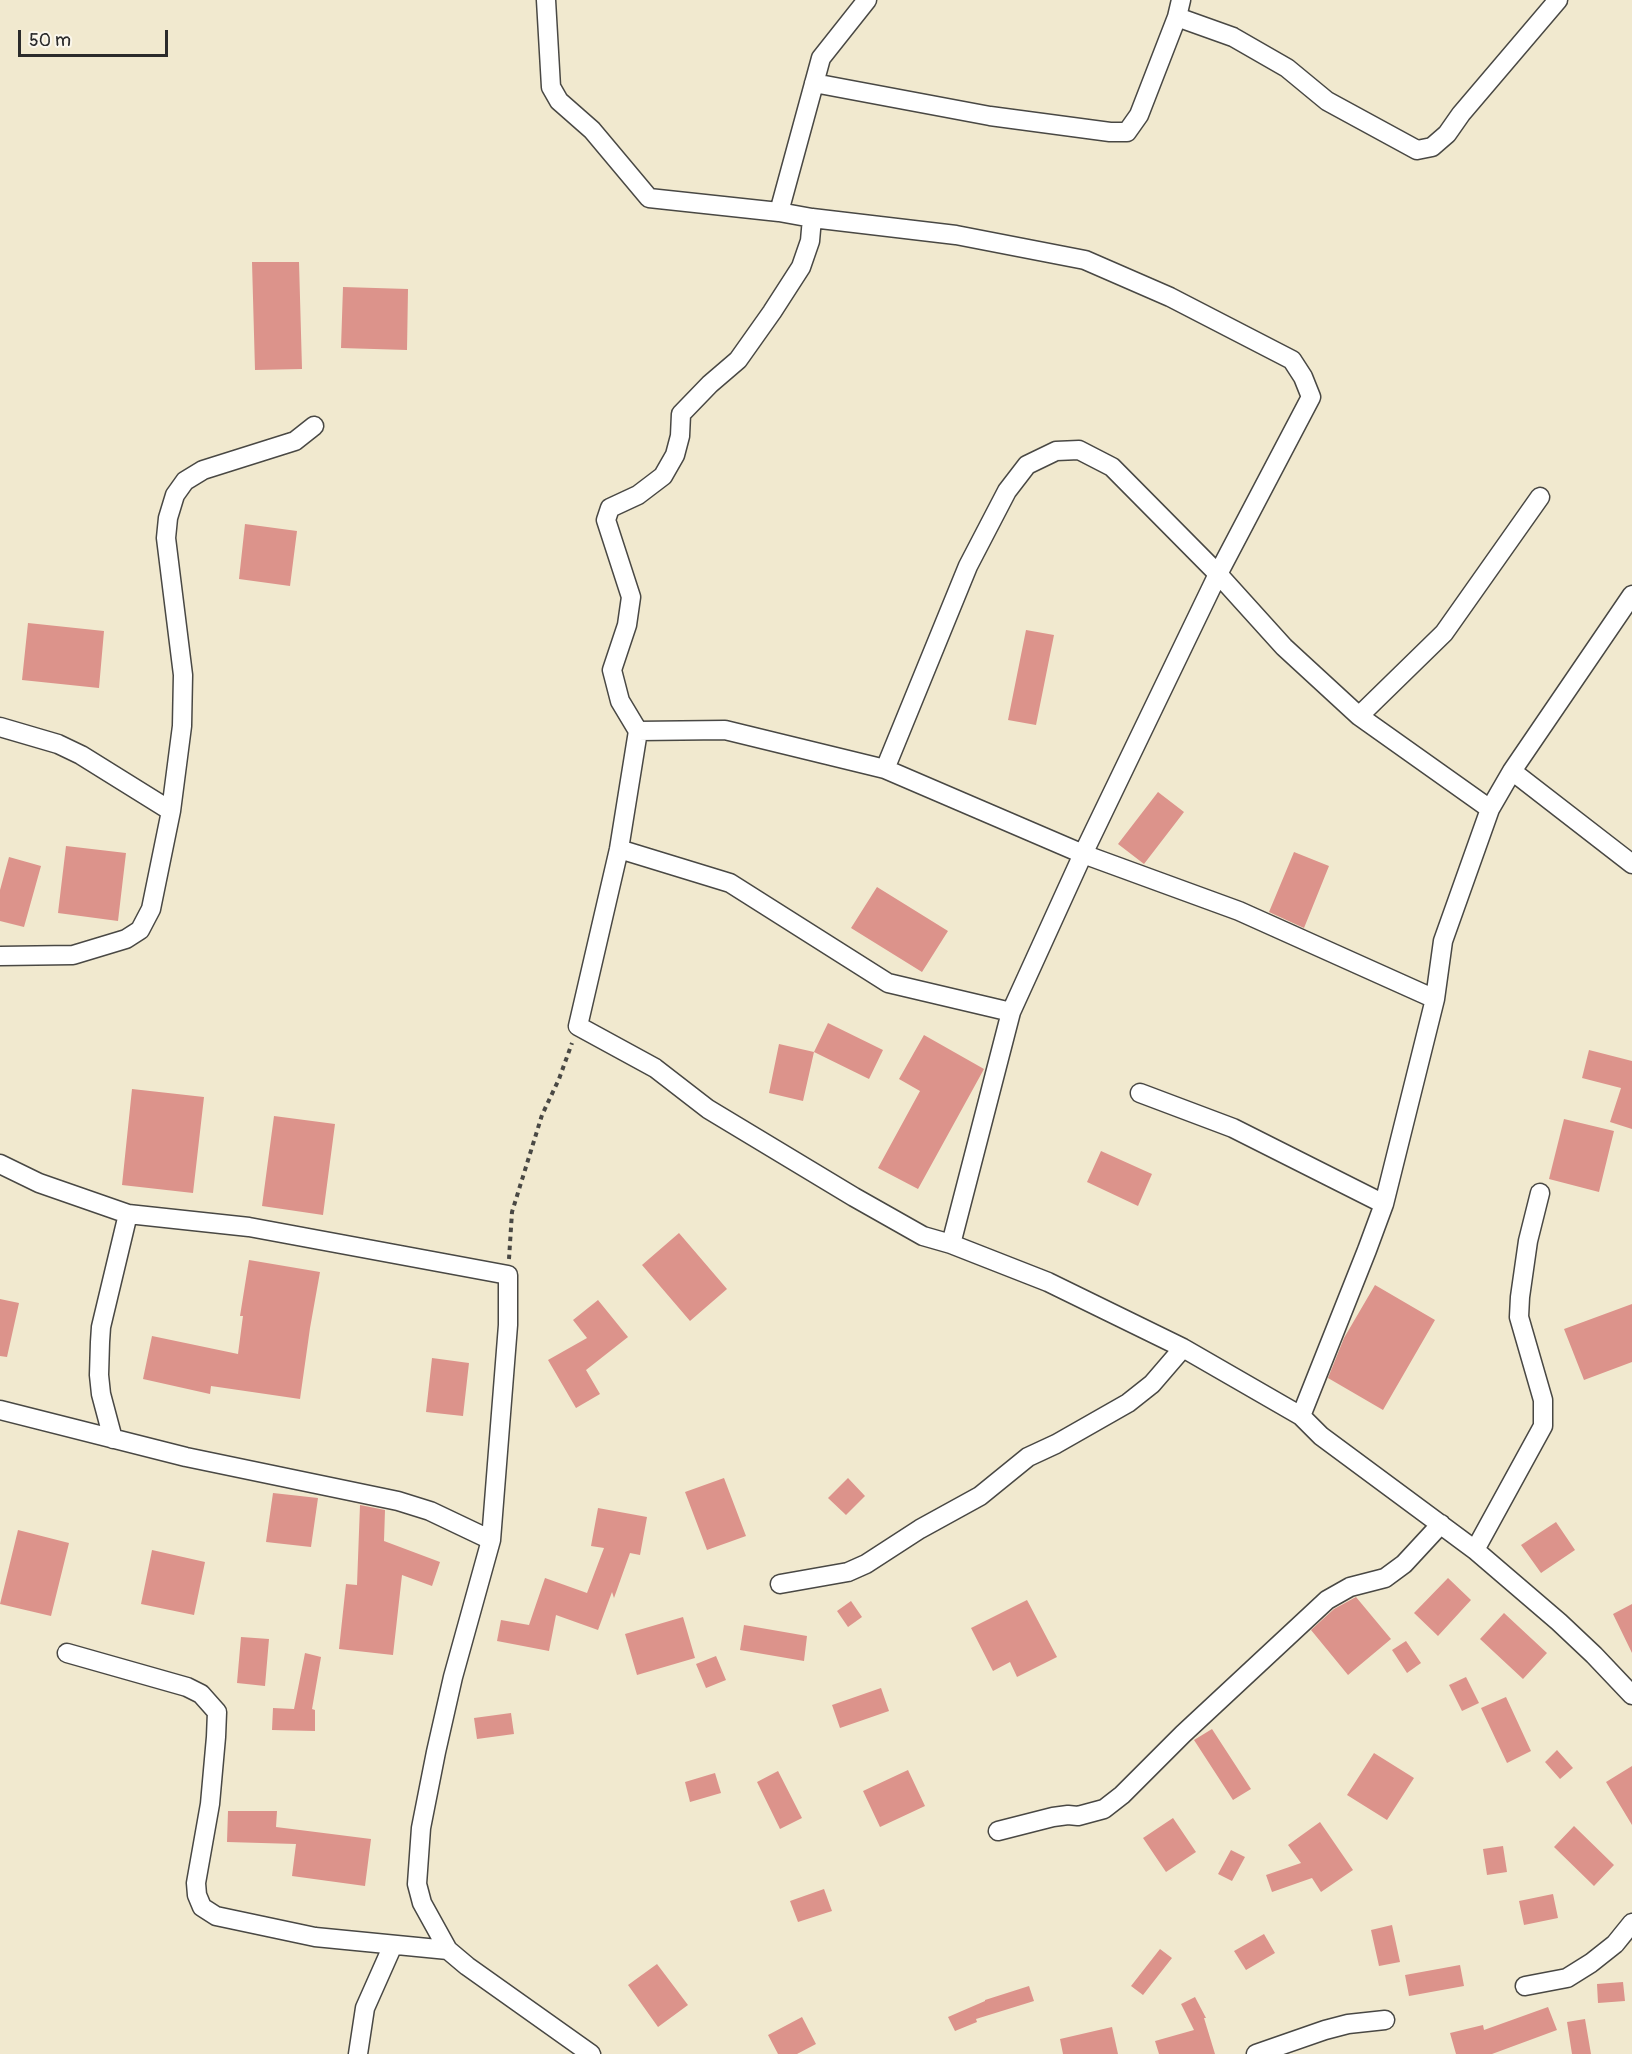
<!DOCTYPE html>
<html>
<head>
<meta charset="utf-8">
<style>
  body { margin:0 }
  #map { position:relative; width:1632px; height:2054px; overflow:hidden; background:#f1e9cf; font-family:Pangolin,sans-serif }
  canvas { display:block }
  .scale { position:absolute; left:18px; top:30px; width:150px; height:27px; box-sizing:border-box; border:3px solid #2b2b2b; border-top:0; padding-left:8px; font-size:18px; line-height:21px; white-space:nowrap; color:#2b2b2b; -webkit-text-stroke:4px #fbf7ec; paint-order:stroke }
</style>
</head>
<body>
<div id="map">
<canvas width="1632" height="2054"></canvas>
<div class="scale">50 m</div>
</div>
<script>
const ctx = document.querySelector('canvas').getContext('2d');
ctx.lineJoin = 'round';
function paint(path, color) { ctx.fillStyle = color; ctx.fill(path, 'evenodd'); }
const toPath = rows => new Path2D(rows.map(r => 'M' + r).join(''));
function trace(path, color, width, dash) { ctx.strokeStyle = color; ctx.lineWidth = width; ctx.lineCap = dash ? 'butt' : 'round'; ctx.setLineDash(dash || []); ctx.stroke(path); }
paint(toPath([
  [252,262,299,262,302,369,255,370],
  [343,287,408,289,407,350,341,348],
  [245,524,297,531,290,586,239,579],
  [28,623,104,631,99,688,22,680],
  [1026,630,1054,635,1036,725,1008,720],
  [1158,792,1184,812,1144,864,1118,844],
  [66,846,126,853,118,921,58,913],
  [1294,852,1329,866,1304,928,1269,912],
  [9,857,41,866,24,927,0,921,0,890],
  [877,887,948,931,922,972,851,928],
  [828,1023,883,1050,869,1079,814,1052],
  [924,1035,984,1069,918,1189,878,1168,920,1091,899,1079],
  [779,1044,814,1052,803,1101,769,1093],
  [1589,1050,1632,1061,1632,1129,1610,1122,1621,1088,1582,1078],
  [132,1089,204,1097,193,1193,122,1185],
  [274,1116,335,1124,323,1215,262,1206],
  [1564,1119,1614,1131,1599,1192,1549,1179],
  [1101,1151,1152,1174,1138,1206,1087,1182],
  [679,1233,727,1289,690,1321,642,1265],
  [249,1260,320,1272,310,1328,300,1399,211,1386,210,1394,143,1379,152,1336,238,1354,243,1316,240,1316],
  [1375,1285,1435,1320,1383,1410,1328,1378,1344,1338],
  [0,1299,19,1303,7,1357,0,1356],
  [598,1300,628,1337,586,1370,600,1394,576,1408,548,1360,587,1338,573,1320],
  [1632,1304,1632,1362,1584,1380,1564,1329],
  [432,1358,469,1363,463,1416,426,1412],
  [724,1478,746,1536,707,1550,685,1492],
  [848,1478,865,1496,846,1515,828,1498],
  [273,1493,318,1498,311,1547,266,1542],
  [360,1505,385,1510,384,1541,440,1562,432,1586,402,1575,393,1655,339,1649,346,1584,357,1585],
  [598,1508,647,1517,640,1555,630,1553,614,1598,612,1592,598,1630,556,1615,549,1651,497,1641,501,1620,529,1625,545,1578,587,1593,604,1548,591,1546],
  [1556,1522,1575,1550,1541,1573,1521,1545],
  [18,1530,69,1543,51,1616,0,1604],
  [152,1550,205,1562,194,1615,141,1604],
  [1448,1578,1471,1600,1438,1636,1414,1613],
  [1356,1597,1391,1639,1348,1675,1311,1630,1334,1609],
  [1027,1600,1057,1657,1017,1677,1010,1662,993,1671,971,1628],
  [851,1601,862,1617,848,1627,837,1611],
  [1632,1604,1632,1653,1613,1614],
  [1504,1613,1547,1653,1523,1679,1480,1639],
  [683,1617,695,1658,637,1675,625,1634],
  [744,1625,807,1636,804,1661,740,1650],
  [241,1637,269,1639,265,1686,237,1683],
  [1406,1641,1421,1663,1407,1673,1392,1650],
  [305,1653,321,1657,312,1709,315,1710,315,1731,272,1730,273,1708,294,1709],
  [716,1656,726,1680,706,1688,696,1664],
  [1466,1677,1479,1703,1462,1711,1449,1685],
  [881,1688,889,1711,840,1728,832,1705],
  [1506,1697,1531,1751,1507,1763,1481,1708],
  [511,1713,514,1734,477,1739,474,1718],
  [1212,1729,1251,1789,1233,1800,1194,1740],
  [1557,1750,1573,1768,1560,1779,1545,1762],
  [1374,1753,1414,1778,1387,1820,1347,1795],
  [1632,1766,1632,1825,1606,1782],
  [908,1770,925,1806,880,1827,863,1791],
  [778,1771,802,1818,780,1829,757,1782],
  [715,1773,721,1793,690,1802,685,1782],
  [228,1811,277,1811,276,1827,371,1839,365,1886,292,1876,296,1844,227,1842],
  [1173,1818,1196,1852,1166,1872,1143,1838],
  [1320,1822,1353,1870,1321,1892,1312,1878,1272,1892,1266,1875,1301,1863,1288,1845],
  [1574,1826,1614,1865,1594,1886,1554,1847],
  [1503,1846,1507,1872,1487,1875,1483,1849],
  [1231,1850,1245,1857,1232,1881,1218,1874],
  [824,1889,832,1911,798,1922,790,1901],
  [1553,1894,1558,1918,1524,1925,1519,1901],
  [1392,1925,1400,1962,1379,1966,1371,1930],
  [1264,1934,1275,1953,1246,1970,1234,1951],
  [1160,1949,1172,1958,1143,1995,1131,1986],
  [657,1964,688,2005,658,2027,628,1985],
  [1460,1965,1464,1986,1409,1996,1405,1975],
  [1623,1982,1625,2001,1598,2003,1597,1984],
  [1029,1986,1034,2001,976,2019,977,2022,955,2031,948,2017,985,2001,985,2000],
  [1195,1997,1206,2018,1204,2018,1215,2054,1159,2054,1155,2041,1194,2030,1181,2004],
  [1548,2007,1557,2030,1492,2054,1456,2054,1450,2033,1483,2025,1484,2030],
  [802,2017,816,2044,797,2054,778,2054,768,2035],
  [1585,2019,1591,2054,1572,2054,1567,2022],
  [1112,2027,1118,2054,1063,2054,1060,2039]
]), '#dc938b');
const minor = toPath([
  [546,0,551,87,559,101,592,130,649,198,779,212,812,218,956,235,1085,260,1170,297,1292,360,1303,377,1311,397,1218,574,1083,854,1011,1012,951,1244],
  [1177,17,1233,37,1287,68,1327,101,1417,150,1432,147,1447,134,1461,114,1558,0],
  [814,83,990,116,1110,132,1127,132,1139,115,1177,17,1181,0],
  [779,212,821,58,867,0],
  [812,218,810,241,801,267,772,312,738,360,710,384,681,414,680,436,675,455,663,476,638,495,610,508,606,520,631,597,627,625,612,670,620,701,638,731,619,849,578,1026,655,1068,708,1109,854,1197,923,1236,951,1244,1048,1282,1183,1348,1301,1416],
  [1632,595,1512,771,1490,809,1443,941,1435,999,1384,1204,1367,1250,1301,1416,1321,1436,1475,1550,1559,1622,1594,1655,1632,1695],
  [1359,716,1444,633,1540,497],
  [0,727,58,744,81,755,171,811],
  [638,731,725,730,885,769,1083,854,1239,911,1435,999],
  [885,769,968,566,1007,491,1027,465,1056,451,1079,450,1112,467,1218,574,1284,647,1359,716,1490,809],
  [1512,771,1632,864],
  [619,849,730,883,888,983,1011,1012],
  [0,956,73,955,126,939,140,930,151,909,171,811,182,726,183,675,166,538,168,518,175,495,185,481,203,470,295,441,314,426],
  [1140,1093,1233,1128,1384,1204],
  [0,1164,39,1183,128,1214,249,1227,508,1275,508,1325,491,1540],
  [0,1410,186,1457,398,1501,430,1511,491,1540,453,1677,436,1752,421,1828,417,1884,422,1903,448,1950,467,1966,591,2054],
  [113,1439,101,1394,99,1375,100,1342,101,1327,128,1214],
  [1475,1550,1543,1426,1543,1400,1519,1317,1520,1297,1528,1241,1540,1193],
  [780,1584,848,1572,866,1564,920,1529,980,1496,1028,1457,1056,1444,1128,1403,1152,1384,1183,1348],
  [67,1653,187,1687,201,1694,217,1712,216,1737,210,1804,196,1883,197,1895,202,1907,216,1916,315,1937,448,1950],
  [998,1831,1053,1817,1068,1815,1078,1816,1104,1809,1122,1795,1183,1734,1327,1600,1350,1587,1385,1578,1404,1564,1441,1524],
  [1525,1986,1567,1978,1591,1963,1615,1944,1632,1923],
  [358,2054,365,2008,393,1945],
  [1256,2054,1325,2030,1348,2024,1385,2020]
]);
trace(minor, '#494844', 21);
trace(toPath([
  [509,1259,512,1212,542,1115,559,1079,572,1043]
]), '#494844', 4, [4.5, 4.5]);
trace(minor, '#fff', 18);
</script>
</body>
</html>
